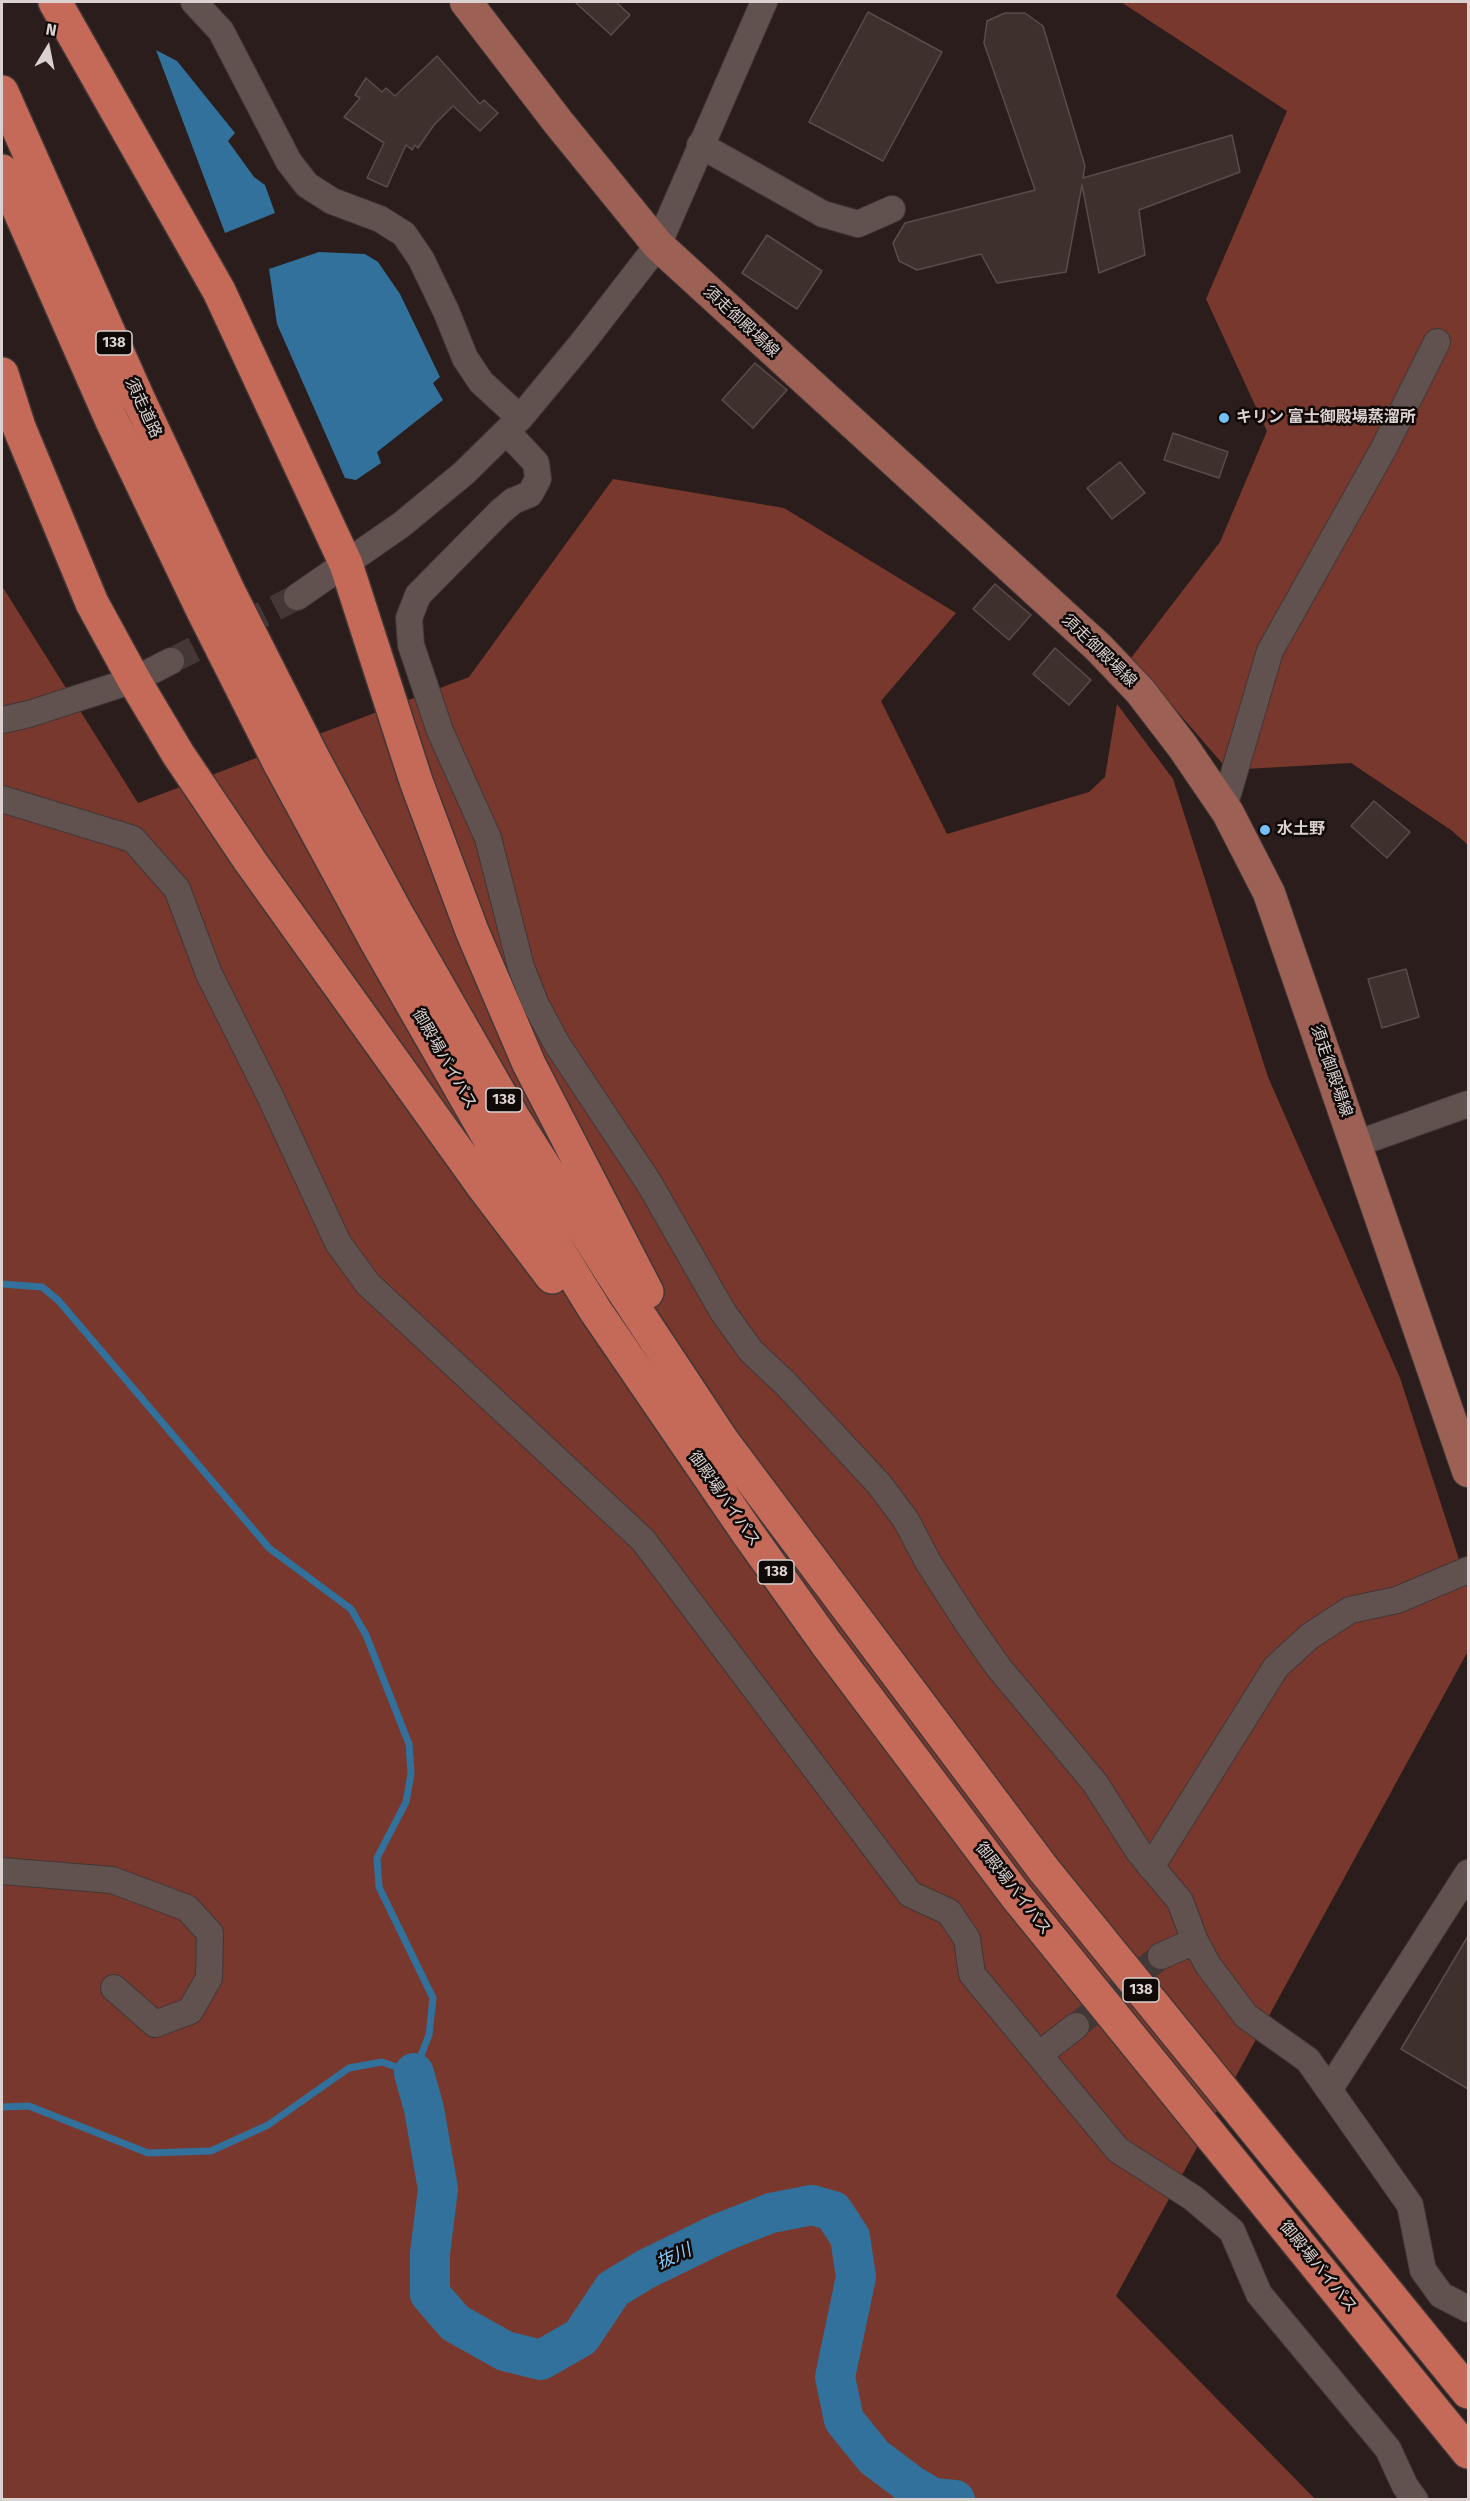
<!DOCTYPE html>
<html>
<head>
<meta charset="utf-8">
<style>
  body { margin:0 }
  #map { position:relative; width:1470px; height:2501px; overflow:hidden; background:#2a1d1b; font-family:"Fira Sans",sans-serif }
  canvas { display:block }
  .frame { position:absolute; inset:0; border:3px solid #dad1d0; pointer-events:none }
  .north { position:absolute; left:18px; top:18px; width:60px; height:60px; -webkit-text-stroke:4px #0f0908; paint-order:stroke; rotate:10deg; font-size:16px; font-weight:700; line-height:24px; text-align:center; color:#dad1d0 }
  .north::after { content:''; display:block; margin:auto; width:21px; height:27px; background:#dad1d0; clip-path:polygon(50% 0,100% 100%,50% 72%,0 100%) }
</style>
</head>
<body>
<div id="map">
<canvas width="1470" height="2501"></canvas>
<div class="frame"></div>
<div class="north">N</div>
</div>
<script>
const ctx = document.querySelector('canvas').getContext('2d');
ctx.lineJoin = 'round';
function paint(path, color) { ctx.fillStyle = color; ctx.fill(path, 'evenodd'); }
const toPath = rows => new Path2D(rows.map(r => 'M' + r).join(''));
function trace(path, color, width, dash) { ctx.strokeStyle = color; ctx.lineWidth = width; ctx.lineCap = dash ? 'butt' : 'round'; ctx.setLineDash(dash || []); ctx.stroke(path); }
function label(font, color, halo, rows, align = 'center') {
  ctx.font = font + ' "Fira Sans","Noto Sans JP",sans-serif'; ctx.lineWidth = 5; ctx.setLineDash([]); ctx.textBaseline = 'middle'; ctx.strokeStyle = halo; ctx.fillStyle = color; for (const [text, x, y, turn = 0] of rows) {
    ctx.save(); ctx.translate(x, y); ctx.rotate((+turn || 0) * Math.PI / 180); ctx.textAlign = isNaN(turn) ? turn : align; if (halo) ctx.strokeText(text, 0, 0); ctx.fillText(text, 0, 0); ctx.restore();
  }
}
paint(toPath([
  [1121,2,1468,2,1468,845,1451,830,1351,763,1228,770,1131,658,1220,542,1267,431,1206,299,1287,111],
  [613,479,784,508,956,613,881,701,947,834,1089,792,1105,777,1117,704,1173,779,1268,1077,1400,1378,1468,1587,1468,1651,1116,2296,1315,2499,2,2499,2,586,138,803,469,677]
]), '#79382d');
paint(toPath([
  [156,50,177,61,235,133,228,141,254,177,265,185,275,213,225,233],
  [319,252,365,254,378,262,400,294,440,377,433,383,443,400,377,452,381,463,356,480,345,478,277,324,269,269]
]), '#31719b');
trace(toPath([
  [2,1284,42,1287,58,1300,269,1548,351,1609,366,1635,409,1744,411,1774,406,1802,377,1858,379,1887,433,1998,429,2035,414,2073,382,2062,349,2068,268,2125,211,2151,148,2153,29,2106,2,2107]
]), '#31719b', 7);
trace(toPath([
  [414,2073,424,2109,438,2189,430,2253,430,2294,455,2323,505,2351,541,2360,581,2337,613,2289,646,2269,720,2233,771,2213,812,2205,833,2211,850,2237,856,2277,835,2377,844,2420,874,2457,911,2485,933,2498,955,2500]
]), '#31719b', 40);
const building = toPath([
  [575,2,616,2,630,15,611,35,575,2],
  [868,12,942,52,883,161,809,122,868,12],
  [1005,13,1025,13,1043,26,1085,166,1083,178,1232,135,1240,172,1139,210,1145,255,1099,273,1082,185,1066,272,997,283,981,254,917,270,899,261,893,243,905,223,1035,190,984,43,987,21,1005,13],
  [437,56,480,104,484,100,498,113,480,131,453,106,434,125,418,148,415,145,412,150,406,145,387,187,367,178,384,143,344,117,360,98,355,95,366,78,382,92,386,88,395,96,437,56],
  [767,235,822,271,797,309,742,273,767,235],
  [755,363,787,390,753,428,722,400,755,363],
  [1173,433,1228,452,1219,478,1164,460,1173,433],
  [1120,462,1145,493,1112,519,1087,488,1120,462],
  [995,584,1031,615,1009,640,973,609,995,584],
  [1055,648,1091,680,1069,705,1033,674,1055,648],
  [1374,801,1410,832,1387,858,1351,826,1374,801],
  [1406,969,1419,1017,1382,1028,1368,979,1406,969],
  [1468,1936,1468,2089,1401,2049,1468,1936]
]);
paint(building, '#3e302d');
trace(building, '#5b4c49', 1.5);
trace(toPath([
  [171,661,297,597],
  [1076,2026,1161,1956]
]), '#443836', 26, [26, 13]);
const minor = toPath([
  [194,2,221,31,289,162,307,185,332,201,380,219,404,234,421,259,446,311,465,358,481,382,520,418],
  [700,145,823,214,858,224,892,209],
  [507,432,536,463,538,479,530,494,513,501,500,512,418,595,409,618,411,645,440,731,488,838,521,967,536,1005,557,1044,649,1183,723,1312,751,1351,786,1384,879,1484,906,1520,928,1562,968,1624,999,1668,1095,1783,1139,1852,1180,1901,1195,1941,1208,1965,1246,2016,1308,2060,1410,2205,1423,2270,1441,2295,1468,2309],
  [297,597,401,525,464,473,520,418,583,342,658,245,764,2],
  [2,720,29,714,134,680,171,661],
  [2,799,133,839,177,889,209,974,269,1094,338,1243,368,1284,643,1540,910,1894,949,1912,967,1939,972,1974,1118,2150,1193,2198,1232,2231,1259,2294,1388,2449,1405,2486,1415,2500],
  [1224,807,1270,651,1384,448,1437,342],
  [1356,1144,1468,1104],
  [1151,1867,1276,1667,1310,1636,1350,1610,1397,1600,1468,1570],
  [2,1871,112,1880,187,1908,210,1933,209,1978,190,2011,155,2024,114,1988],
  [1161,1956,1195,1941],
  [1040,2054,1076,2026],
  [1329,2090,1468,1873]
]);
const major = toPath([
  [466,2,558,122,658,245,1098,647,1140,691,1183,747,1228,813,1269,893,1468,1471]
]);
const highway = toPath([
  [55,2,219,291,346,564,416,781,472,931,529,1064,647,1292],
  [2,92,138,398,229,592,311,754,397,914,513,1117,620,1286,724,1443,1044,1870,1468,2392],
  [2,171,112,421,203,611,281,766,376,941,489,1138,595,1310,749,1535,826,1643,1017,1897,1468,2452],
  [2,374,19,427,92,603,134,680,178,754,250,861,482,1185,552,1277]
]);
trace(minor, '#423736', 28);
trace(major, '#423736', 34);
trace(highway, '#423736', 36);
trace(minor, '#61524f', 26);
trace(major, '#9d6055', 32);
trace(highway, '#c56a59', 33);
for (const [x, y, r, color] of [
  [1224,418,6,"#73c0f6"],
  [1265,830,6,"#73c0f6"]
]) { const dot = new Path2D(); dot.arc(x, y, r, 0, 2 * Math.PI); ctx.fillStyle = color; ctx.fill(dot); trace(dot, '#0f0908', 2); }
for (const [x, y, w] of [
  [114,343,36],
  [504,1100,36],
  [776,1572,36],
  [1141,1990,36]
]) { const box = new Path2D(); box.roundRect(x - w / 2, y - 12, w, 24, 4.5); ctx.fillStyle = '#0f0908'; ctx.fill(box); trace(box, '#dad1d0', 1.5); }
label('bold 15px', '#dad1d0', null, [
  ["138",114,343],
  ["138",504,1100],
  ["138",776,1572],
  ["138",1141,1990]
]);
label('16px', '#dad1d0', '#0f0908', [
  ["須走御殿場線",741,322,43],
  ["須走道路",143,408,65],
  ["須走御殿場線",1099,651,44],
  ["御殿場バイパス",444,1059,60],
  ["須走御殿場線",1331,1071,71],
  ["御殿場バイパス",724,1499,55],
  ["御殿場バイパス",1013,1889,52],
  ["御殿場バイパス",1318,2267,51]
]);
label('bold 16px', '#dad1d0', '#0f0908', [
  ["キリン 富士御殿場蒸溜所",1236,418],
  ["水土野",1277,830]
], 'left');
label('italic 18px', '#89ceff', '#0f0908', [
  ["抜川",674,2257,-24]
]);
</script>
</body>
</html>
